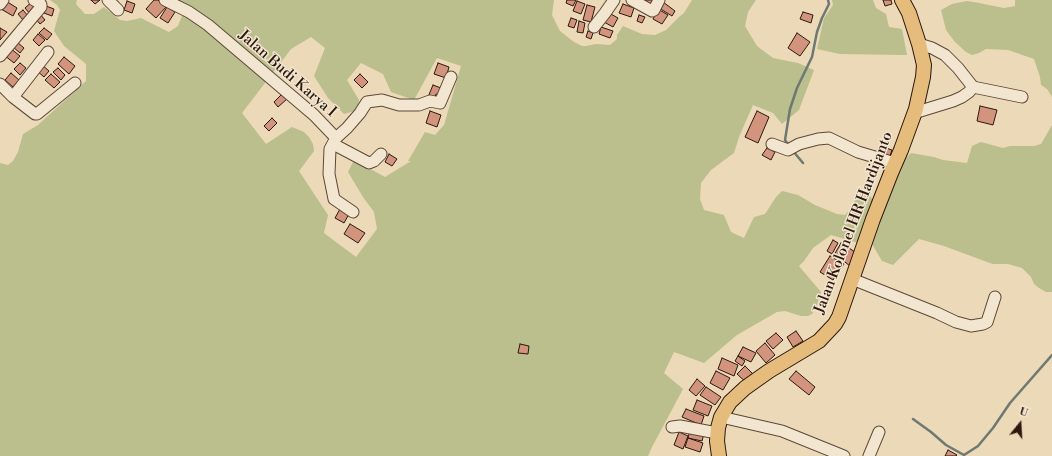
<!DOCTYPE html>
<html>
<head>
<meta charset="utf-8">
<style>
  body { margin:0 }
  #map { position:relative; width:1052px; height:456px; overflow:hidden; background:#ecd9b7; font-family:"Libre Bodoni",serif }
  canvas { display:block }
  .north { position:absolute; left:1000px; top:404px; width:40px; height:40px; -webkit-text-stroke:3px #f3e6d0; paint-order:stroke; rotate:18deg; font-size:11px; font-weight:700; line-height:16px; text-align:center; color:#2c180f }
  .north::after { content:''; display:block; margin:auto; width:14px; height:18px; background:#2c180f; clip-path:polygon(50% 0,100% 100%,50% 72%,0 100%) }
</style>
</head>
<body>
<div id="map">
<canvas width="1052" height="456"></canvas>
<div class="north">U</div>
</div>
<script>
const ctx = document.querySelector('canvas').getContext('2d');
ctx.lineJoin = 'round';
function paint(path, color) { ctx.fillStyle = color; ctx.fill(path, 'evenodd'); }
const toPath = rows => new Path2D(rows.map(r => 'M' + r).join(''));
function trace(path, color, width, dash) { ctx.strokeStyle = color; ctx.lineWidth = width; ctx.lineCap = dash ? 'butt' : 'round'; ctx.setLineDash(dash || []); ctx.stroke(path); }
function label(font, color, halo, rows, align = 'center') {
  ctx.font = font + ' "Libre Bodoni",serif'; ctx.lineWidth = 3; ctx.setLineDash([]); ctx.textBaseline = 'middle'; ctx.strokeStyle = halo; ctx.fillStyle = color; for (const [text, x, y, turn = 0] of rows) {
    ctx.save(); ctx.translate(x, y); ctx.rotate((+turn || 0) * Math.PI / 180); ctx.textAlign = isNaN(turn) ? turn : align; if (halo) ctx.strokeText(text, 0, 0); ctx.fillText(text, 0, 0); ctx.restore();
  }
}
paint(toPath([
  [50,0,77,0,76,4,85,14,94,14,104,7,120,20,127,21,141,18,169,32,178,26,186,5,178,0,554,0,552,15,560,31,574,42,582,46,586,46,596,44,610,45,617,39,617,35,623,26,642,34,655,35,666,30,679,17,684,13,692,0,756,0,748,12,745,26,757,46,773,58,798,63,814,70,799,110,782,124,773,113,753,105,739,137,734,153,711,170,701,183,700,199,704,210,724,215,731,232,744,238,754,217,765,214,776,197,782,191,798,195,815,205,837,214,845,215,854,205,855,197,867,192,873,200,872,211,899,165,911,153,934,157,943,160,967,163,972,146,981,142,1003,148,1010,146,1034,146,1041,144,1052,125,1052,292,1046,292,1039,288,1034,284,1031,277,1022,268,1008,264,993,264,987,262,944,246,919,239,893,265,882,261,872,244,862,244,831,235,813,248,804,261,799,266,821,292,816,308,812,314,808,316,801,316,785,311,777,312,737,335,704,363,674,352,664,373,683,389,652,447,648,456,0,456,0,163,8,165,13,161,18,152,23,134,38,125,86,81,86,64,64,46,54,31,60,10,57,5],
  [311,37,325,48,314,76,328,98,344,114,358,110,359,100,347,80,361,63,383,74,391,92,414,100,437,58,461,66,444,125,435,135,425,132,408,161,411,161,385,177,354,160,348,172,363,197,374,212,377,229,356,257,324,233,328,215,299,171,314,151,313,144,309,137,304,132,292,127,266,144,242,113,291,49],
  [832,0,873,0,876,8,886,14,889,27,902,29,907,55,840,54,817,49,824,18,833,5],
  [1015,0,1052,0,1052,97,1047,89,1041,85,1040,77,1034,59,1008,50,986,49,979,53,972,55,966,52,955,42,946,30,941,10,952,4,967,1,974,2,1004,8,1015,6]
]), '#babf8d');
trace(toPath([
  [789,146,785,140,790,109,797,88,812,57,817,32,822,18,829,4,828,0],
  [793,151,803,163],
  [913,419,931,432,946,445,964,455,978,446,993,428,1010,403,1052,355]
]), '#6e7973', 2.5);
const building = toPath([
  [34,0,39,6,30,14,25,8,34,0],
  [91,0,100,0,95,4,91,0],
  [154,0,158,0,166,7,156,18,146,9,154,0],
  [567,0,576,0,573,6,566,3,567,0],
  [645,0,655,0,651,5,645,0],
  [883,0,891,0,892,4,885,6,883,0],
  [6,1,17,8,13,16,1,9,6,1],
  [127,1,135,4,132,13,124,10,127,1],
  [577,1,585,4,581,14,573,11,577,1],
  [663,2,675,11,672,16,659,8,663,2],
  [623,4,634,8,631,17,619,13,623,4],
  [587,5,595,7,591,22,583,20,587,5],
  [46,6,54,9,52,16,44,13,46,6],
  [167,7,175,12,168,23,160,18,167,7],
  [658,9,668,15,662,24,653,19,658,9],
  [23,10,28,16,23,20,18,14,23,10],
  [803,12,813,15,811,23,800,19,803,12],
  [609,13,618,18,613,27,604,22,609,13],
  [40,14,45,20,40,24,35,18,40,14],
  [639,15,645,17,642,23,637,21,639,15],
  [571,18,577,20,574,28,568,26,571,18],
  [579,21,585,23,583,33,577,32,579,21],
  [601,27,613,31,610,38,599,34,601,27],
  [0,28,7,32,0,40,0,28],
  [44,28,52,34,47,40,39,33,44,28],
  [588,31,593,33,591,39,586,37,588,31],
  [797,33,810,42,800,56,788,48,797,33],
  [38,34,45,40,39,46,33,40,38,34],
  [17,42,24,48,20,53,13,47,17,42],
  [10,48,20,56,14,63,4,55,10,48],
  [64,57,75,66,69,74,58,64,64,57],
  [20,63,26,68,20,75,14,69,20,63],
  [438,63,449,67,446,78,434,74,438,63],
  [41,64,49,71,44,77,36,70,41,64],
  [58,68,65,75,61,80,53,72,58,68],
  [11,73,19,80,13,87,5,80,11,73],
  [51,74,60,82,54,88,45,80,51,74],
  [360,74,368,82,362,88,354,80,360,74],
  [433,85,441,88,439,95,436,94,434,100,428,97,433,85],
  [282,94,287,99,278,107,274,102,282,94],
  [980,106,997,110,993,125,977,121,980,106],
  [430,111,441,115,437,127,426,123,430,111],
  [757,111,769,117,758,143,745,137,757,111],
  [272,118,277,123,269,131,264,126,272,118],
  [767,148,775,152,771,160,762,155,767,148],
  [886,148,892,150,890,156,884,155,886,148],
  [389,154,397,159,392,166,385,162,389,154],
  [340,209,349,214,344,223,335,218,340,209],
  [350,224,365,233,358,243,344,234,350,224],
  [833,240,838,243,832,254,827,251,833,240],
  [841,243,847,246,840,258,834,255,841,243],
  [849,248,858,254,850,266,841,259,849,248],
  [830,256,844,264,833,280,820,272,830,256],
  [796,331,803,341,793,347,787,337,796,331],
  [776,333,783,340,773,349,766,341,776,333],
  [765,343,775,355,766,363,756,351,765,343],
  [520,344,529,346,528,354,518,353,520,344],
  [743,347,756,353,751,362,738,356,743,347],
  [738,356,745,361,742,366,735,361,738,356],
  [722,358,738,365,734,376,718,369,722,358],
  [745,366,755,376,748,384,737,374,745,366],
  [716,371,730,378,723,390,710,383,716,371],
  [796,371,815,387,809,395,789,379,796,371],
  [697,379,705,386,696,396,689,390,697,379],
  [706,387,721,397,715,405,700,395,706,387],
  [697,400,712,406,708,416,693,410,697,400],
  [686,409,704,416,701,425,682,417,686,409],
  [690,430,704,434,702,441,688,438,690,430],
  [679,432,688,436,683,449,674,445,679,432],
  [688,438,703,443,700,452,685,447,688,438],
  [948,450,957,455,956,456,945,456,948,450]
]);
paint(building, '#d2947c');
trace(building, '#2c180f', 1);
const minor = toPath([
  [108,0,118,10],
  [165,0,189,12,208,25,314,115,336,138,330,149,329,174,334,199,353,212],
  [632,0,652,11,654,10,659,0],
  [0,4,3,0],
  [594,27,605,13,614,0],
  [919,44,932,48,945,55,958,68,973,87,1022,97],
  [0,56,41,7,41,5,40,3,34,0],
  [0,84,13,97,35,114,37,114,75,83],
  [13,97,48,52],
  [914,113,953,101,962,97,969,92,973,87],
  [336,138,347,128,360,113,367,102,382,100,399,105,419,105,430,101,440,103,451,77],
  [333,144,369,163,374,161,381,154],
  [772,144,788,150,799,144,818,139,829,138,858,152,895,163],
  [852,279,937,313,956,322,971,326,983,324,987,322,995,297],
  [721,417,782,431,844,456],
  [672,427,680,426,717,433],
  [869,456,879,432]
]);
const major = toPath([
  [719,456,717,441,718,428,721,417,730,402,745,388,769,371,819,341,835,324,839,317,873,219,891,173,901,150,916,109,923,77,924,65,919,44,909,13,902,0]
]);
trace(minor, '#5c4839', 13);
trace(major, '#2c180f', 16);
trace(minor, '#f3e6d0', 11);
trace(major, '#e6bc7c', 14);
label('15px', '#2c180f', '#f3e6d0', [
  ["Jalan Budi Karya I",287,74,41],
  ["Jalan Kolonel HR Hardijanto",854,223,-69]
]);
</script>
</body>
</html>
